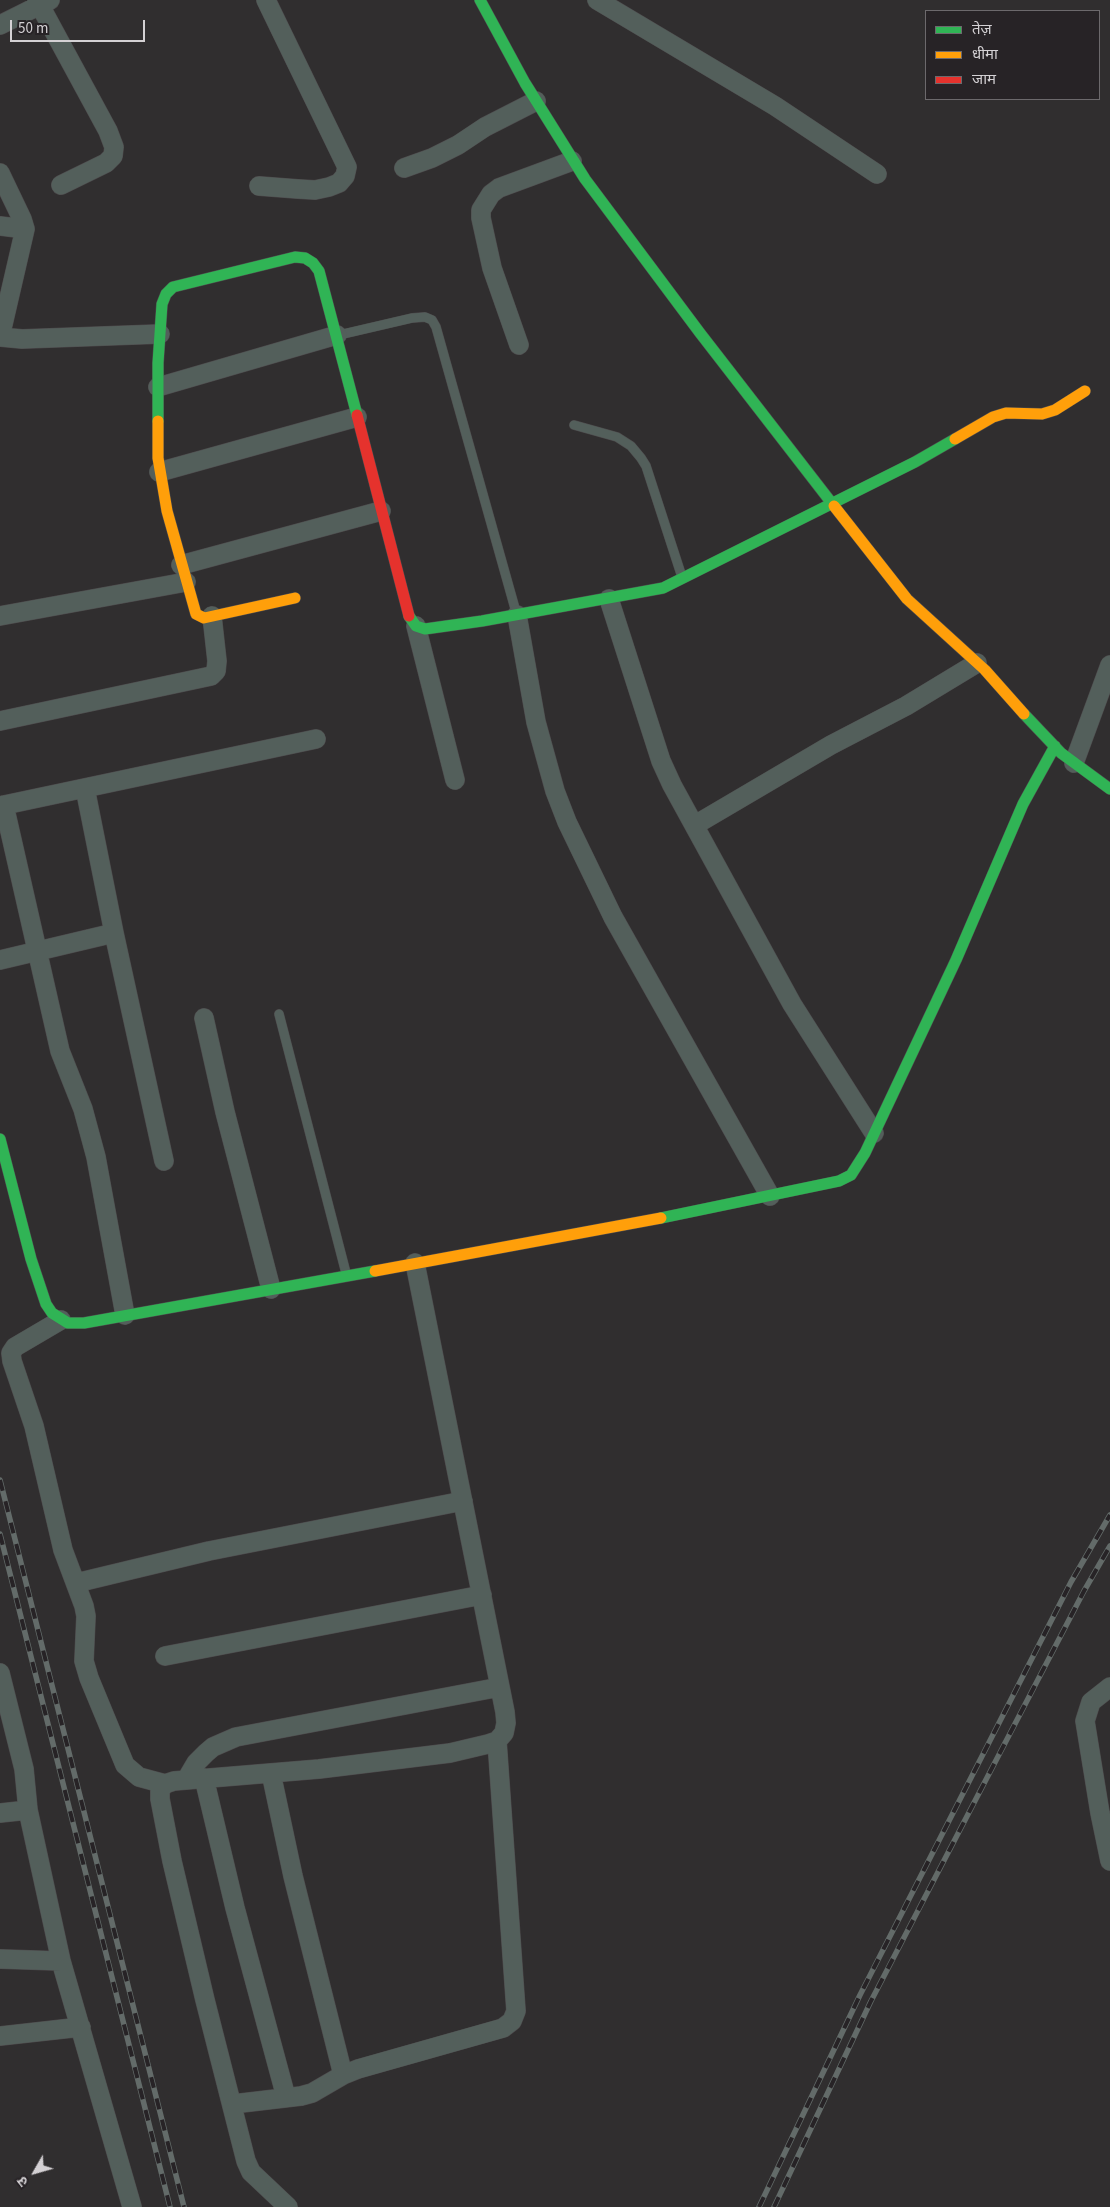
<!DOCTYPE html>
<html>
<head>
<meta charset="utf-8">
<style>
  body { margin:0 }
  #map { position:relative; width:1110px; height:2207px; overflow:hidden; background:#302e2f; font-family:"Source Sans 3","Noto Sans Devanagari",sans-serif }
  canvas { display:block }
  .legend { position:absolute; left:925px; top:10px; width:175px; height:90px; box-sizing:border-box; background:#272326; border:1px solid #6c696c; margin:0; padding:6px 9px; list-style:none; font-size:15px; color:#d4d1d4 }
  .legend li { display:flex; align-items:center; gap:10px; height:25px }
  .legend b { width:25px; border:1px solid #6c696c }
  .north { position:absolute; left:10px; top:2147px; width:50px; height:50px; -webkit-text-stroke:4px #272326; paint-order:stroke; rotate:232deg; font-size:14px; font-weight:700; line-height:20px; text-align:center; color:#d4d1d4 }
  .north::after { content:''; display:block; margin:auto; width:18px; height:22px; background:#d4d1d4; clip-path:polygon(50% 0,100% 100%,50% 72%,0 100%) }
  .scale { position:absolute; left:10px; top:20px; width:135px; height:22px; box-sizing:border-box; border:2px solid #d4d1d4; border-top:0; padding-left:6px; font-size:15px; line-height:18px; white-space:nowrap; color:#d4d1d4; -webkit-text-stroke:4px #272326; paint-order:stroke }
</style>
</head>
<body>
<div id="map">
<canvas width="1110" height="2207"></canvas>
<ul class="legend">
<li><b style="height:6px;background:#30b455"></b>तेज़</li>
<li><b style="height:6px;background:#ff9f0a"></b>धीमा</li>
<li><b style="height:6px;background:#e5322d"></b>जाम</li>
</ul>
<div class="north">उ</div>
<div class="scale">50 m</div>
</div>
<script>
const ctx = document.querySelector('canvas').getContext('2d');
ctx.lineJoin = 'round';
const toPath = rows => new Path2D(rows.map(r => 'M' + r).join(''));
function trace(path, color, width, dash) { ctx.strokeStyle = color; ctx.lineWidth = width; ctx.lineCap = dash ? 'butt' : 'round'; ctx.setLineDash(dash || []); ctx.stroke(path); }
const lane = toPath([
  [339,335,412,318,425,317,432,320,436,327,516,612],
  [574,425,617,437,631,446,641,458,646,466,682,577],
  [279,1014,346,1273]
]);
const street = toPath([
  [37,0,108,131,114,147,113,156,106,163,61,185],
  [597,0,775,106,877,174],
  [0,25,50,0],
  [404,168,432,158,458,145,485,127,536,101],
  [0,173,22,219,25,229,0,337],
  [259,186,298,189,315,190,329,187,339,183,345,176,347,167,266,0],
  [0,226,25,229],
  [0,337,22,339,160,334],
  [519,345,492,268,481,218,481,210,491,194,499,188,572,161],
  [158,387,337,335],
  [159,472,357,417],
  [181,565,381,511],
  [609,599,661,761,672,785,792,1004,874,1133],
  [517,615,536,722,555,791,567,822,613,917,770,1196],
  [0,616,186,582],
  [416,626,455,780],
  [0,721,211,676,216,671,217,661,212,616],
  [1074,763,1110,665],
  [85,788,114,933,164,1161],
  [4,805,60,1051,83,1109,96,1157,125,1315],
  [0,806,316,739],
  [695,825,831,745,906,706,977,663],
  [0,960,114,933],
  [204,1018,225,1112,271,1289],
  [61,1320,15,1347,11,1353,12,1361,34,1426,63,1550,84,1606,86,1616,84,1661,89,1678,125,1765,139,1777,165,1784],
  [76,1583,209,1551,463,1501],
  [165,1656,482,1595],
  [0,1673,24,1769,28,1810,61,1961,132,2207],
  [1110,1687,1091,1702,1085,1721,1100,1813,1110,1861],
  [271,1773,293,1876,343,2075],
  [204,1778,235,1908,286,2097],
  [186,1780,196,1763,206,1753,213,1747,236,1737,500,1687],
  [0,1813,28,1810],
  [0,1959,61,1961],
  [0,2036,81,2027],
  [233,2104,301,2096,312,2093,343,2075,358,2069,503,2028,512,2021,516,2011,497,1741],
  [288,2207,251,2172,246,2161,205,2000,172,1861,160,1799,160,1790,165,1784,174,1781,319,1769,450,1753,488,1744,497,1741,504,1733,506,1723,505,1712,415,1263]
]);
const fast = toPath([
  [480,0,525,83,585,179,700,333,834,506],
  [158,421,158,363,162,304,166,294,173,287,295,257,305,258,313,263,319,271,357,415],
  [409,616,416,626,425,629,482,621,663,588,915,462,955,439],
  [1024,714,1061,753,1110,789],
  [0,1139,31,1259,46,1304,52,1313,68,1323,84,1323,375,1271],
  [661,1218,839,1181,851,1175,865,1153,956,960,1023,804,1055,746]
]);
const slow = toPath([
  [158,421,158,458,167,511,196,614,204,618,295,598],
  [955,439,993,417,1006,413,1042,414,1055,410,1085,391],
  [834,506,907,599,985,670,1024,714],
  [375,1271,661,1218]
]);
const jam = toPath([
  [357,415,409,616]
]);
trace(lane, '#4e4b4d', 10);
trace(street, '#4e4b4d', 20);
trace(fast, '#4e4b4d', 12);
trace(slow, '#4e4b4d', 12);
trace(jam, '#4e4b4d', 12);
trace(lane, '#535f5b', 9);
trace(street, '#535f5b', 19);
trace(fast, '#30b455', 11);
trace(slow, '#ff9f0a', 11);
trace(jam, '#e5322d', 11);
const rail = toPath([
  [0,1480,184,2207],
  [0,1534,170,2207],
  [759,2207,860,1995,1071,1582,1110,1515],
  [774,2207,871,2001,1084,1591,1110,1546]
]);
trace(rail, '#636b69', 5.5);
trace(rail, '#272326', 4, [11]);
</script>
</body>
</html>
